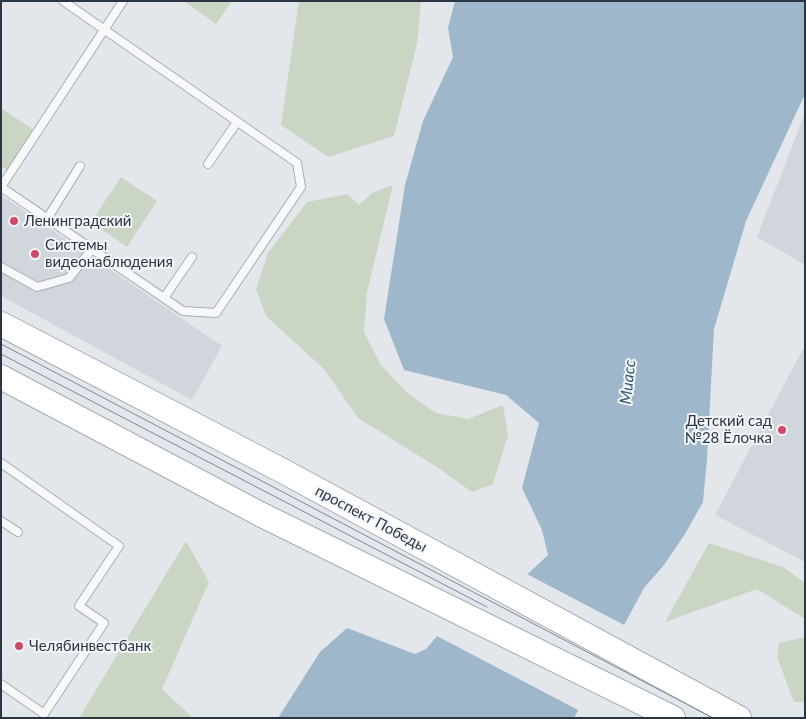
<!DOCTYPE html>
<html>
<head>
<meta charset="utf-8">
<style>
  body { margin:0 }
  #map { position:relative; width:806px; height:719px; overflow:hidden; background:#e3e7eb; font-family:Lato,sans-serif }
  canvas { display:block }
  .frame { position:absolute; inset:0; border:2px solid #2b3544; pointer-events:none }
</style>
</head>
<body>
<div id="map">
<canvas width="806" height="719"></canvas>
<div class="frame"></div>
</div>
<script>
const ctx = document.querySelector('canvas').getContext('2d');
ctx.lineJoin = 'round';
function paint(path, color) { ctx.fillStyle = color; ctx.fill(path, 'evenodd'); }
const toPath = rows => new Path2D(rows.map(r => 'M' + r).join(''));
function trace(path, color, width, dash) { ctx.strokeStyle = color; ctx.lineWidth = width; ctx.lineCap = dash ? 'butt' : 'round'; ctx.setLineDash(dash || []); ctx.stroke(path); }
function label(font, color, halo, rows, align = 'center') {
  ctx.font = font + ' Lato,sans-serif'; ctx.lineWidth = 4; ctx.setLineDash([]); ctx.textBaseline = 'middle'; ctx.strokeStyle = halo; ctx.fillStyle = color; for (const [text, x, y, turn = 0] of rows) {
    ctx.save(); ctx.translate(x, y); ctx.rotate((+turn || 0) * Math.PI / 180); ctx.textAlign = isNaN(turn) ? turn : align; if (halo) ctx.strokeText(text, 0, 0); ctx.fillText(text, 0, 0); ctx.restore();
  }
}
paint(toPath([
  [805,113,805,265,757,237],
  [1,195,222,346,192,400,1,296],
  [805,345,805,562,715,515]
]), '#d1d6dd');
paint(toPath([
  [184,1,232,1,216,24],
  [299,1,421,1,417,44,394,136,328,157,281,125],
  [1,108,34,130,7,170,1,166],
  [121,177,157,201,127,247,91,222],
  [393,185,367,292,364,332,381,365,407,393,436,413,468,419,503,405,508,435,493,484,472,492,437,467,358,418,324,369,266,316,256,289,268,253,307,202,347,194,359,205,372,193],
  [186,541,209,582,162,689,193,718,79,718],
  [709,543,783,567,805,583,805,619,757,589,665,622],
  [805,637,805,702,794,702,777,657,779,643]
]), '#cad5c4');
paint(toPath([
  [455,1,805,1,805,94,746,221,714,329,707,459,703,502,685,534,664,565,644,588,574,718,278,718,320,652,347,628,415,654,426,649,444,628,516,585,548,555,542,530,522,488,539,423,506,395,404,370,384,319,405,185,423,121,453,57,448,28]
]), '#9fb7cb');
paint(toPath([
  [525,573,626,626,580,711,435,635,443,626,515,583]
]), '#e3e7eb');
const lane = toPath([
  [208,164,237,122],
  [1,187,183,311,216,313,301,187,297,163,63,1],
  [1,187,123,1],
  [47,219,80,166],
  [1,267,37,287,69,278,92,249],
  [164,298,192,257],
  [1,463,119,546,79,606,104,623,44,714,1,684],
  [1,521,18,532]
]);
const primary = toPath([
  [1,324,283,471,739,718],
  [1,377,260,514,673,718]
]);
trace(lane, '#a8aeb6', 10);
trace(primary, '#a2acb7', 26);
trace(lane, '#f6f8f9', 8);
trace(primary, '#fff', 24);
trace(toPath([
  [1,344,713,718],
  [1,354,487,607]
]), '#7d8795', 1);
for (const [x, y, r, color] of [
  [14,221,5,"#cf4966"],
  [35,254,5,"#cf4966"],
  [782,430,5,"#cf4966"],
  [19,646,5,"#cf4966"]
]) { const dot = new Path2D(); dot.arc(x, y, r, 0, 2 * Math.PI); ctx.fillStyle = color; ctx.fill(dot); trace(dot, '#f3f6f8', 2); }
label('15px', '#2b3544', '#f3f6f8', [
  ["Ленинградский",24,221],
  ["Системы",45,245],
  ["видеонаблюдения",45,262],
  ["Детский сад",772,421,"right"],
  ["№28 Ёлочка",772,438,"right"],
  ["Челябинвестбанк",29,646]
], 'left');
label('15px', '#2b3544', '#f3f6f8', [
  ["проспект Победы",371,519,28]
]);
label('italic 16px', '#345778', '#f3f6f8', [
  ["Миасс",628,382,-84]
]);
</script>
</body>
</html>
